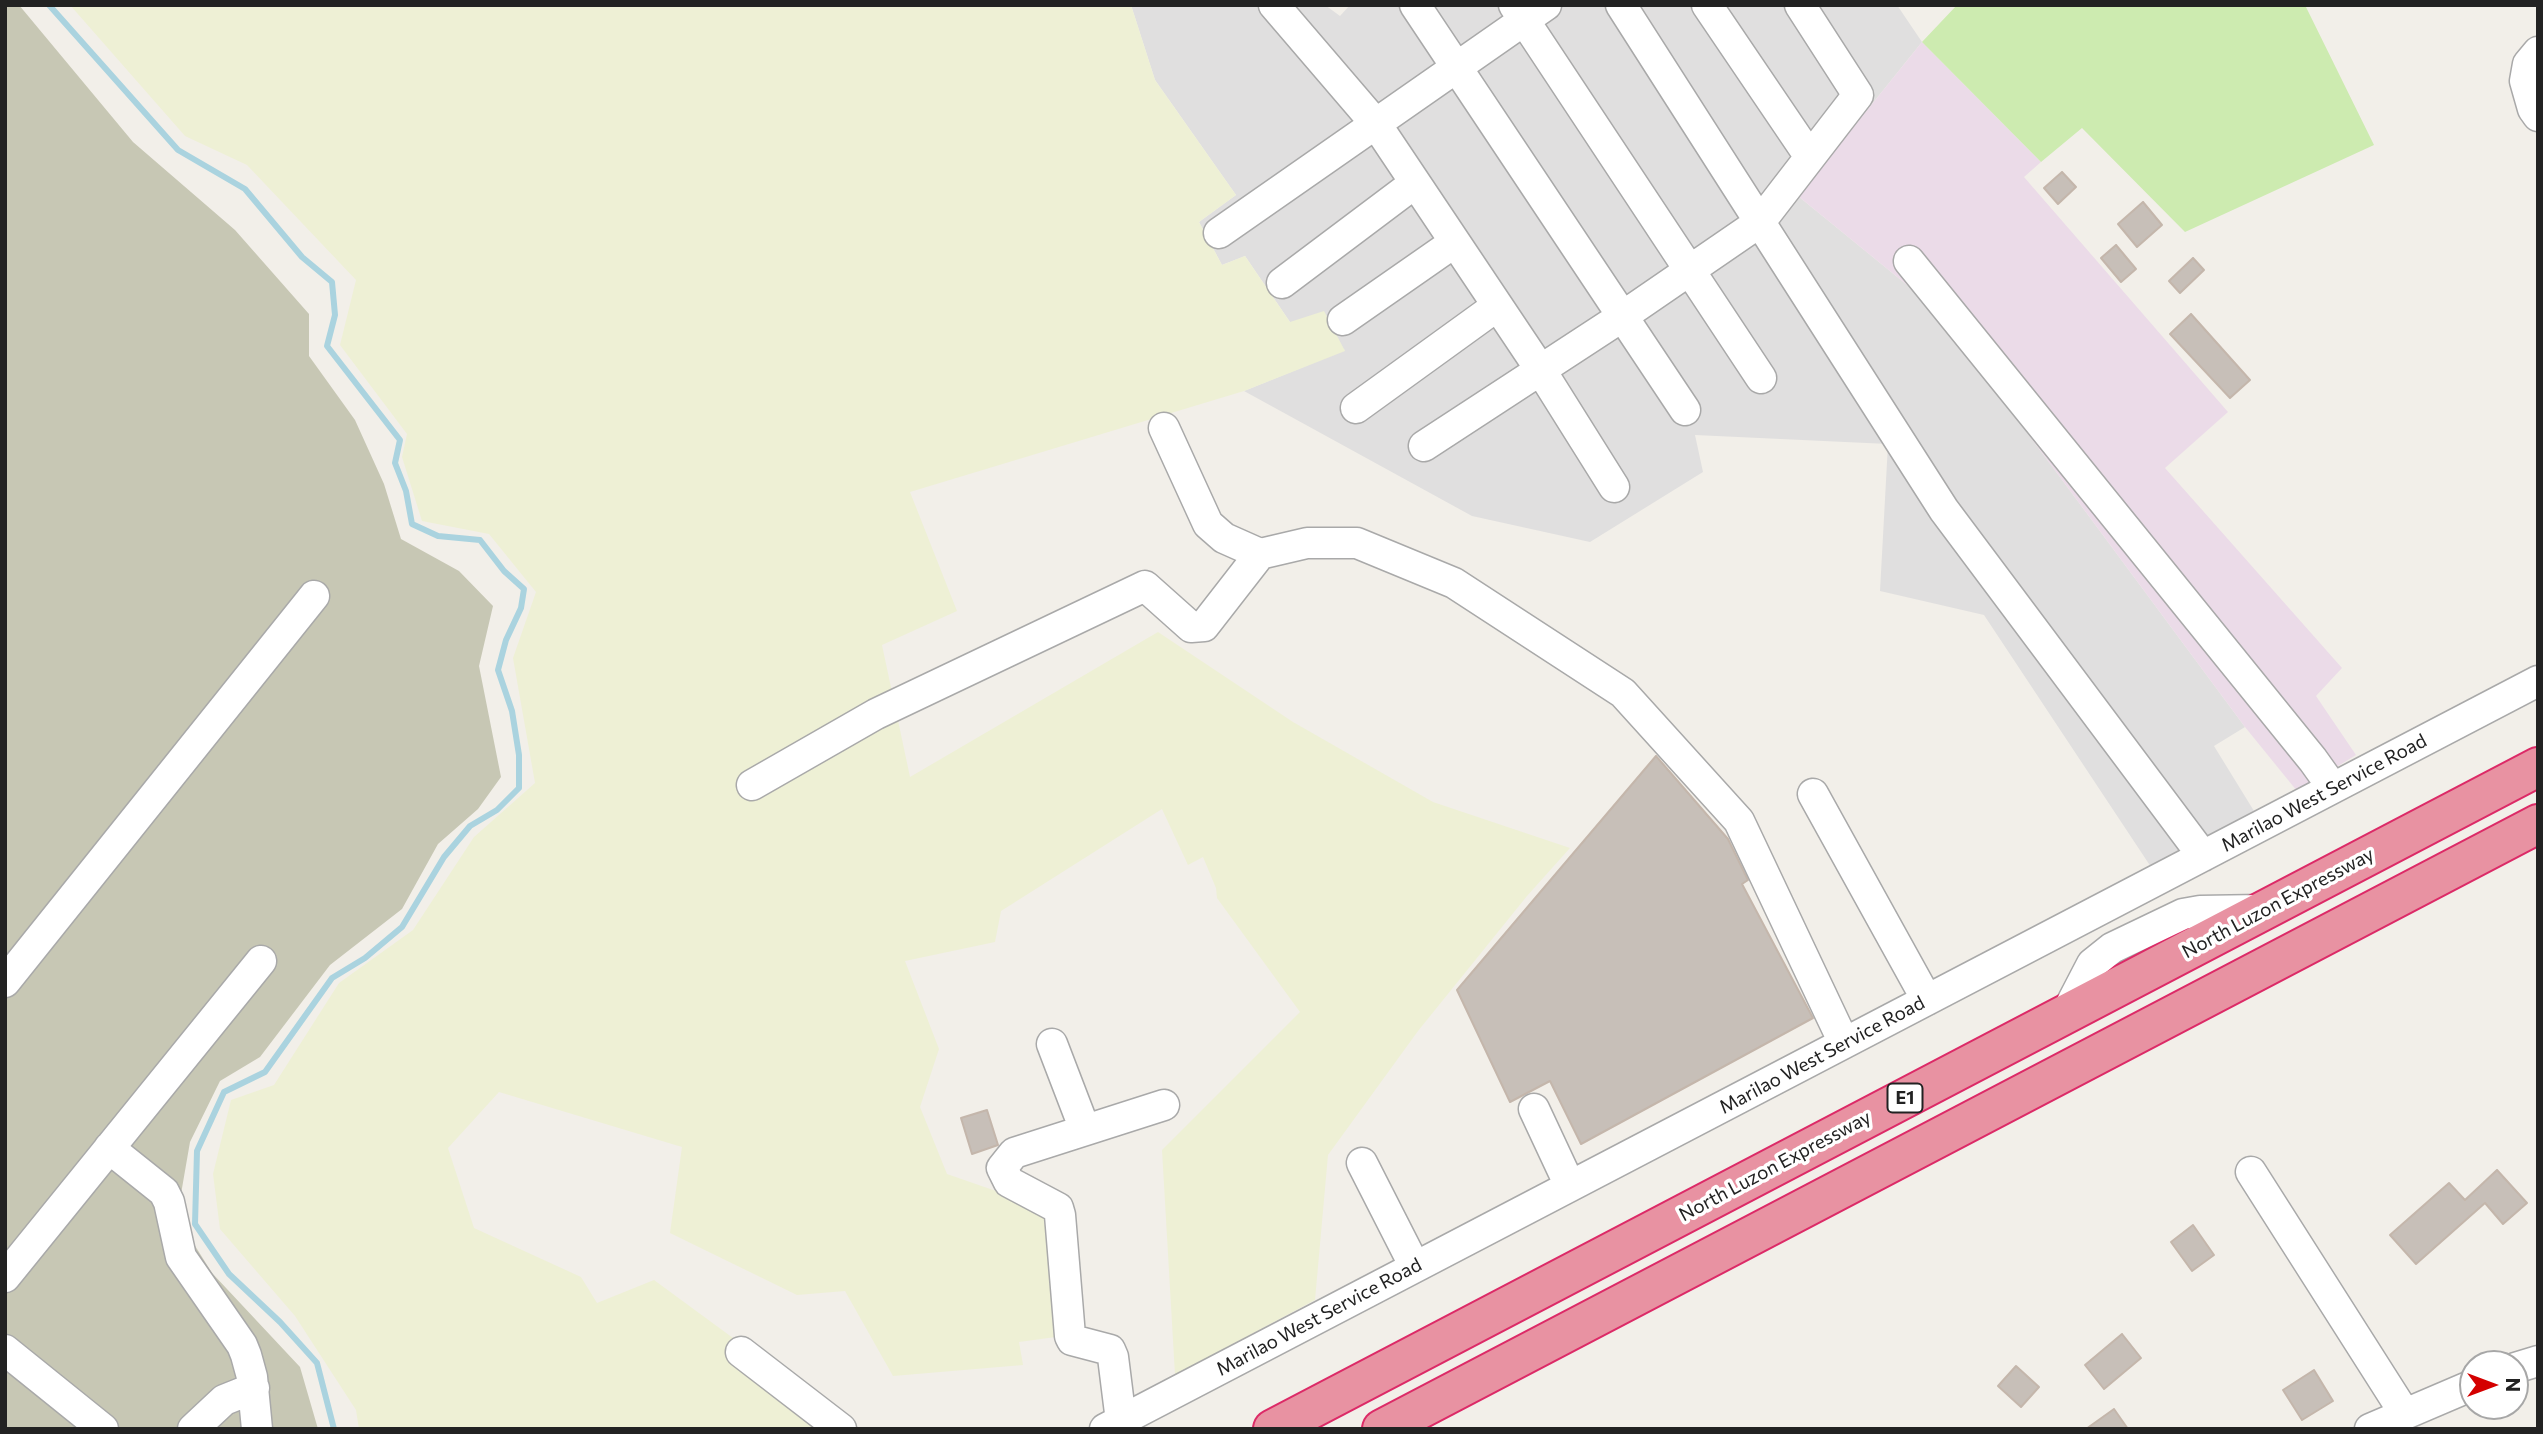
<!DOCTYPE html>
<html>
<head>
<meta charset="utf-8">
<style>
  body { margin:0 }
  #map { position:relative; width:2543px; height:1434px; overflow:hidden; background:#f2efe9; font-family:Commissioner,sans-serif }
  canvas { display:block }
  .frame { position:absolute; inset:0; border:7px solid #222; pointer-events:none }
  .north { position:absolute; left:2459px; top:1350px; width:70px; height:70px; box-sizing:border-box; background:#fff; border:2px solid #a7a7a7; border-radius:50%; rotate:90deg; font-size:19px; font-weight:700; line-height:28px; text-align:center; color:#222 }
  .north::after { content:''; display:block; margin:auto; width:24px; height:32px; background:#d40000; clip-path:polygon(50% 0,100% 100%,50% 72%,0 100%) }
</style>
</head>
<body>
<div id="map">
<canvas width="2543" height="1434"></canvas>
<div class="frame"></div>
<div class="north">N</div>
</div>
<script>
const ctx = document.querySelector('canvas').getContext('2d');
ctx.lineJoin = 'round';
function paint(path, color) { ctx.fillStyle = color; ctx.fill(path, 'evenodd'); }
const toPath = rows => new Path2D(rows.map(r => 'M' + r).join(''));
function trace(path, color, width, dash) { ctx.strokeStyle = color; ctx.lineWidth = width; ctx.lineCap = dash ? 'butt' : 'round'; ctx.setLineDash(dash || []); ctx.stroke(path); }
function label(font, color, halo, rows, align = 'center') {
  ctx.font = font + ' Commissioner,sans-serif'; ctx.lineWidth = 7; ctx.setLineDash([]); ctx.textBaseline = 'middle'; ctx.strokeStyle = halo; ctx.fillStyle = color; for (const [text, x, y, turn = 0] of rows) {
    ctx.save(); ctx.translate(x, y); ctx.rotate((+turn || 0) * Math.PI / 180); ctx.textAlign = isNaN(turn) ? turn : align; if (halo) ctx.strokeText(text, 0, 0); ctx.fillText(text, 0, 0); ctx.restore();
  }
}
paint(toPath([
  [1131,5,1325,5,1340,16,1350,5,1897,5,1922,42,1798,196,1934,307,2245,727,2214,746,2254,811,2151,867,1984,615,1880,591,1888,444,1695,435,1703,472,1590,542,1472,516,1244,391,1345,350,1290,322,1245,256,1222,265,1199,222,1236,195,1155,80]
]), '#e0dfdf');
paint(toPath([
  [1922,42,2041,162,2024,177,2228,412,2165,468,2342,668,2316,696,2356,755,2297,791,2245,727,1934,307,1798,196]
]), '#ebdbe8');
paint(toPath([
  [5,5,19,5,133,142,235,230,309,314,309,356,355,420,384,484,401,539,459,571,493,606,479,666,501,777,478,809,438,844,402,909,330,965,260,1057,220,1081,190,1142,177,1217,212,1273,300,1367,318,1429,5,1429]
]), '#c7c7b4');
paint(toPath([
  [70,5,1131,5,1155,80,1236,195,1199,222,1222,265,1245,256,1290,322,1324,311,1345,351,1244,391,910,492,957,611,882,645,910,777,1158,632,1293,722,1433,802,1570,848,1527,896,1418,1031,1328,1155,1315,1300,1175,1375,1162,1150,1300,1012,1217,898,1216,888,1203,857,1188,865,1162,809,1001,911,995,942,905,961,939,1049,920,1107,947,1174,1042,1207,1063,1336,1019,1342,1023,1365,893,1376,845,1291,797,1295,670,1233,682,1147,499,1092,448,1148,474,1228,581,1277,597,1303,654,1280,857,1429,359,1429,356,1410,295,1316,220,1229,213,1174,231,1100,274,1085,339,983,413,930,474,837,535,783,513,658,536,592,489,534,422,521,402,457,407,434,340,345,356,280,247,165,185,136]
]), '#eef0d5');
paint(toPath([
  [1957,5,2305,5,2374,145,2185,232,2082,128,2041,162,1922,42]
]), '#cdebb0');
trace(toPath([
  [49,5,178,150,245,189,302,257,332,282,335,315,327,346,400,440,395,463,406,491,412,524,438,536,480,540,504,571,524,589,521,608,506,640,498,670,512,711,519,755,519,788,497,810,470,826,444,857,402,927,365,958,332,978,265,1072,224,1092,197,1151,195,1224,229,1274,280,1322,317,1363,334,1429]
]), '#aad3df', 6);
const building = toPath([
  [2062,172,2076,187,2058,204,2044,188,2062,172],
  [2143,202,2162,225,2137,247,2118,224,2143,202],
  [2116,245,2136,269,2121,282,2101,258,2116,245],
  [2193,258,2204,270,2180,293,2169,281,2193,258],
  [2191,314,2250,380,2230,398,2170,334,2191,314],
  [1656,756,1728,839,1748,880,1742,884,1813,1018,1581,1144,1550,1081,1510,1102,1457,990,1656,756],
  [987,1110,998,1145,972,1154,961,1118,987,1110],
  [2497,1170,2527,1203,2503,1224,2485,1203,2416,1264,2390,1235,2449,1183,2465,1200,2497,1170],
  [2193,1225,2214,1255,2192,1271,2171,1242,2193,1225],
  [2122,1334,2141,1358,2104,1389,2085,1365,2122,1334],
  [2016,1366,2039,1387,2021,1407,1998,1386,2016,1366],
  [2314,1370,2333,1401,2302,1420,2283,1390,2314,1370],
  [2114,1409,2128,1429,2086,1429,2114,1409]
]);
paint(building, '#c7bfb8');
trace(building, '#c4b6ab', 2);
const minor = toPath([
  [1274,5,1376,124,1540,369,1614,487],
  [1415,5,1685,410],
  [1514,5,1761,378],
  [1621,5,1944,510,2203,856],
  [1707,5,1810,157],
  [2538,52,2528,64,2525,81,2533,109,2538,116],
  [1219,233,1546,5],
  [1909,261,2313,760,2333,788],
  [1282,283,1415,183],
  [1343,320,1455,242],
  [1356,408,1497,306],
  [1164,428,1208,524,1224,538,1260,554],
  [1424,446,1623,316,1760,222,1858,95,1800,5],
  [752,785,876,714,1145,586,1191,627,1204,626,1260,554,1307,543,1357,543,1454,583,1623,693,1739,821,1844,1043],
  [1813,794,1927,1000],
  [5,982,314,596],
  [2066,1014,2092,964,2112,948,2183,914,2200,911,2261,910],
  [1052,1044,1085,1130],
  [1534,1109,1570,1186],
  [109,1148,164,1192,169,1202,181,1257,242,1345,246,1355,252,1377,257,1429],
  [1362,1163,1415,1267],
  [2251,1172,2405,1414],
  [5,1277,261,961],
  [5,1350,103,1429],
  [741,1352,841,1429],
  [2515,1368,2538,1361],
  [1121,1421,1113,1357,1110,1350,1072,1340,1070,1336,1060,1215,1058,1208,1009,1182,1002,1168,1014,1153,1164,1105],
  [193,1429,224,1400,254,1388],
  [1105,1429,2538,681],
  [2370,1429,2473,1385]
]);
const highway = toPath([
  [1273,1429,2538,767],
  [1382,1429,2538,824]
]);
trace(minor, '#a9a9a9', 33);
trace(highway, '#dc2a67', 42);
trace(minor, '#fff', 30);
trace(highway, '#e892a2', 38);
for (const [x, y, w] of [
  [1905,1098,35]
]) { const box = new Path2D(); box.roundRect(x - w / 2, y - 14.5, w, 29, 5); ctx.fillStyle = '#fff'; ctx.fill(box); trace(box, '#222', 2); }
label('bold 18px', '#222', null, [
  ["E1",1905,1098]
]);
label('19px', '#222', '#fff', [
  ["Marilao West Service Road",2324,793,-28],
  ["North Luzon Expressway",2278,903,-28],
  ["Marilao West Service Road",1822,1055,-28],
  ["North Luzon Expressway",1775,1166,-28],
  ["Marilao West Service Road",1319,1317,-28]
]);
</script>
</body>
</html>
